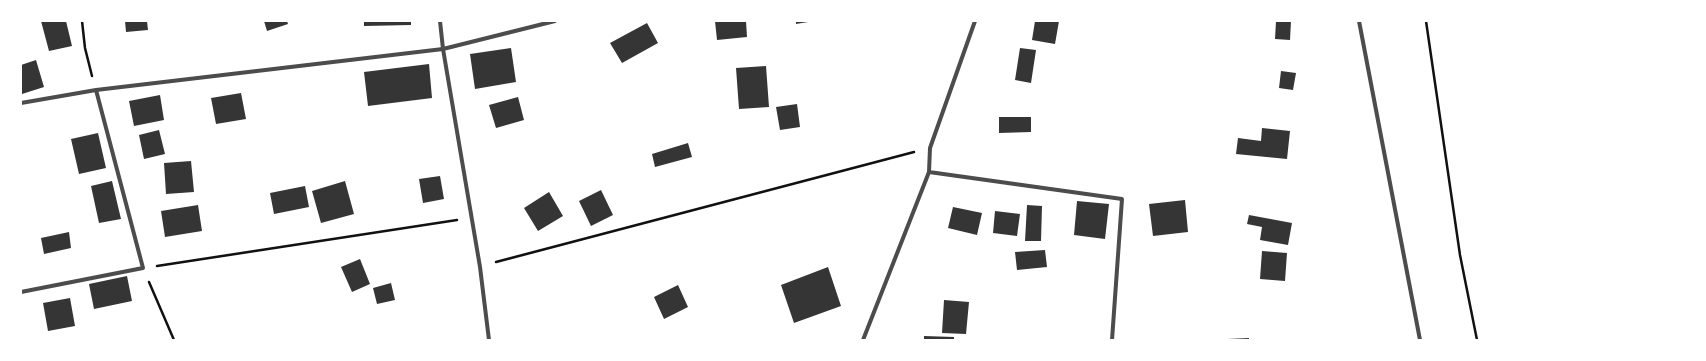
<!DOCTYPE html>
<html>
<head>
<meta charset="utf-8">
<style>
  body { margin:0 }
  #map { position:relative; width:1706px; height:361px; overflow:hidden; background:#fff; font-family:"Fira Sans",sans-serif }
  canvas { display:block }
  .frame { position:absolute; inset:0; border:22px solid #fff; pointer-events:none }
</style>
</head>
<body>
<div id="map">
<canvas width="1706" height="361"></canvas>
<div class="frame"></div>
</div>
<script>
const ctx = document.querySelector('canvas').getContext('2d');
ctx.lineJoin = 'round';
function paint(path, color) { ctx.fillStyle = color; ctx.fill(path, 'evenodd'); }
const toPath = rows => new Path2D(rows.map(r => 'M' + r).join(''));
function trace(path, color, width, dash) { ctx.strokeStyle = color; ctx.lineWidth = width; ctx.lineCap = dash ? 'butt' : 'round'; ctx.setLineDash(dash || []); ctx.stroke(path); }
paint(toPath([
  [41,21,66,21,72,46,49,51],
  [125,21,147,21,148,30,126,32],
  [264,21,287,21,288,24,267,31],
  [364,21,411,21,411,25,364,26],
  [715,21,746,21,747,37,717,40],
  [796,21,808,21,808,22,796,24],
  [1035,21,1059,21,1055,44,1032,40],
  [1276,21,1291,21,1290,40,1275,39],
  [647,23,658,43,622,63,610,43],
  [511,48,516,82,475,89,470,54],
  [1020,48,1036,50,1031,83,1015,80],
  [36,60,44,87,22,94,21,65],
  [429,64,432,98,368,106,364,72],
  [766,66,769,107,739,109,736,68],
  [1281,71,1296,73,1293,90,1279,88],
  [241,93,246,119,216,124,211,98],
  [160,95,164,120,134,126,129,101],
  [518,97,524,120,496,128,489,105],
  [797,104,800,127,780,130,776,107],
  [999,117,1031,117,1031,132,999,133],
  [1262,128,1290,131,1287,159,1236,154,1238,138,1261,141],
  [159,130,165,154,144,159,139,135],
  [98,133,106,168,79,174,71,139],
  [688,143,692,157,655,167,652,154],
  [191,161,194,192,166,194,164,163],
  [440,176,444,199,423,203,419,179],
  [112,181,121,219,99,223,91,186],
  [345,181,354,214,321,223,312,191],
  [305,186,309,207,274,214,270,193],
  [601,190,613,215,591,226,579,201],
  [549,192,563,216,538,231,524,208],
  [1185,200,1188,232,1153,236,1149,204],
  [1077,201,1109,204,1105,239,1074,235],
  [198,205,202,231,165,237,161,211],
  [1027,205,1042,206,1041,241,1025,241],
  [953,207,982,213,977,235,948,228],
  [995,211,1020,214,1017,236,993,233],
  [1249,215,1292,223,1288,245,1260,240,1262,227,1247,224],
  [69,232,71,248,44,254,41,238],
  [1045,250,1047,267,1017,270,1015,252],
  [1262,251,1287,253,1285,281,1260,279],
  [360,259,370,284,352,292,341,267],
  [828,267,841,306,794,323,781,285],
  [127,276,132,301,94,309,89,284],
  [391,283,395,300,377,304,373,288],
  [678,285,688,307,664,319,654,297],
  [70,298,75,326,48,331,43,303],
  [944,300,969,302,966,334,942,333],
  [924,336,954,337,954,340,924,340],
  [1249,338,1249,340,1227,340,1227,339]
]), '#353535');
trace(toPath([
  [82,21,85,48,92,76],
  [1426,21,1460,255,1477,340],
  [496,262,914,152],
  [157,266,457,220],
  [149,282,174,340]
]), '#111', 2.5);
trace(toPath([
  [440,21,443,49,480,267,489,340],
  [1359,21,1420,340],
  [96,90,443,49,555,21],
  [21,103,96,90,143,268,21,292],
  [929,172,1122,199,1112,340],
  [863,340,929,172,930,148,975,21]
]), '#4c4c4c', 4);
</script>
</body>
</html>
